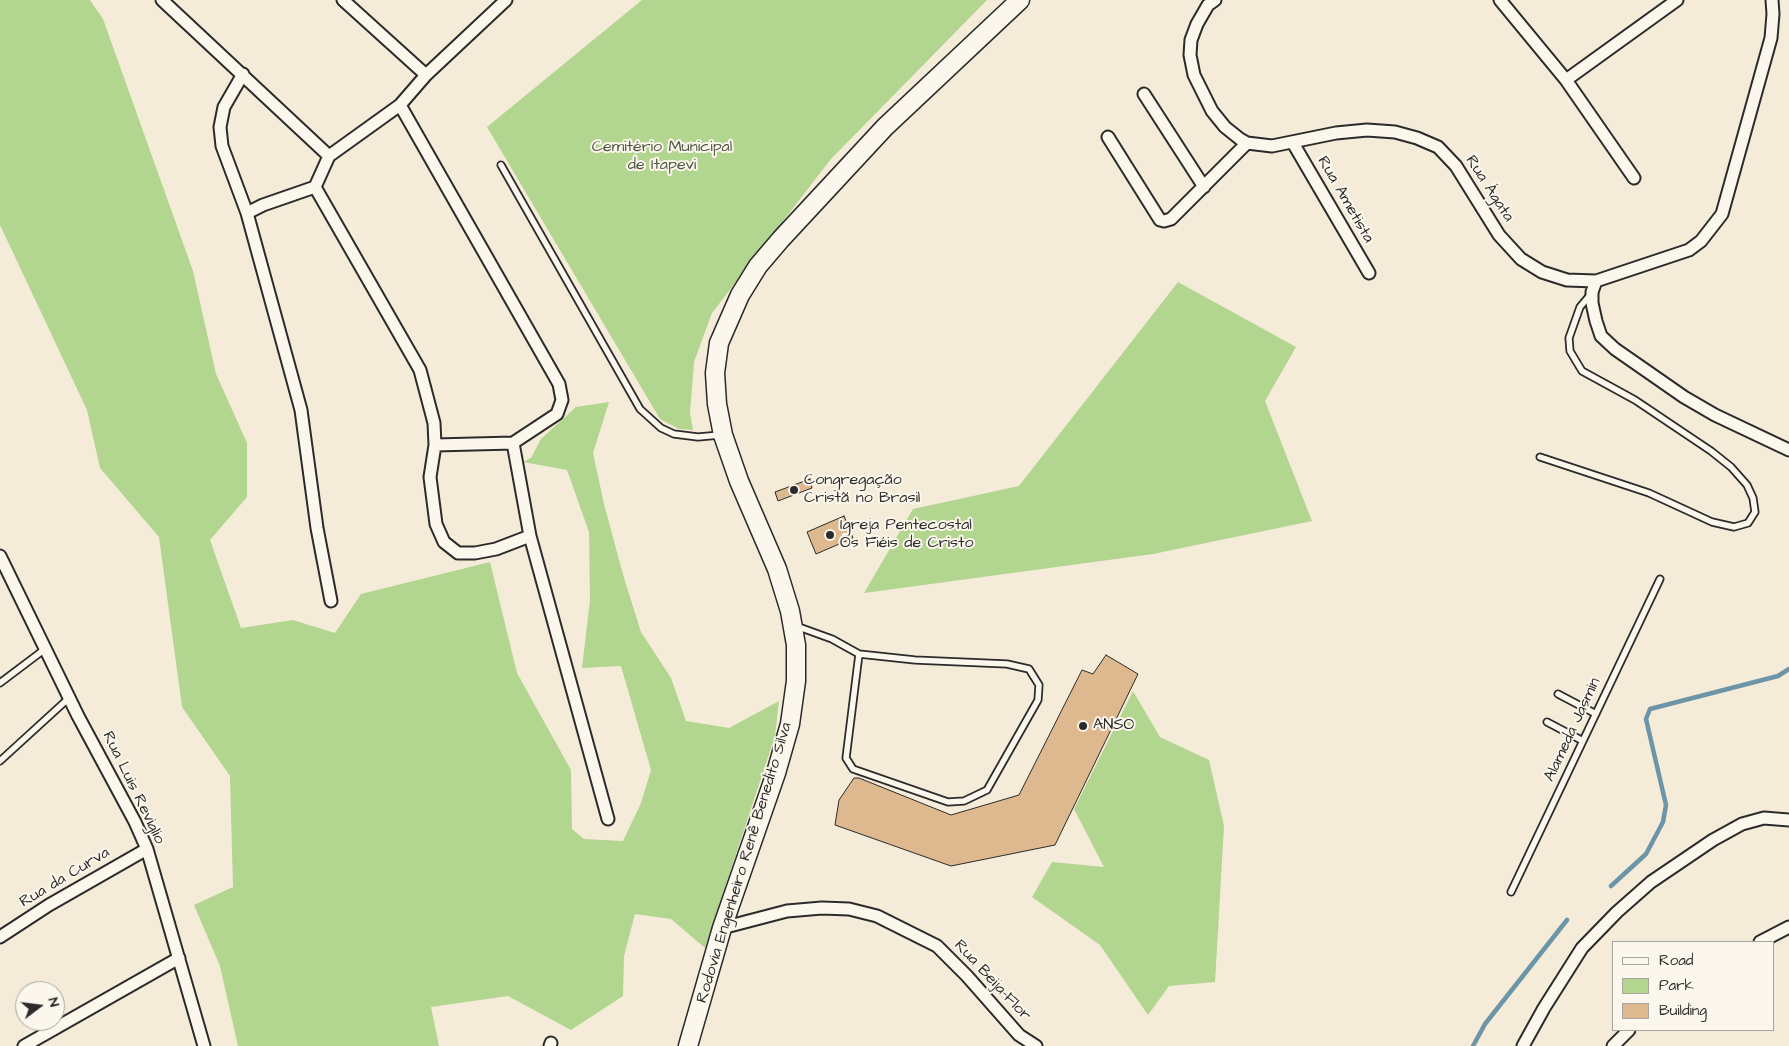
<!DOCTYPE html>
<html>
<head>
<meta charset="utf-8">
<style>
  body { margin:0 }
  #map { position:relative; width:1789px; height:1046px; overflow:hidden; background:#f5ebd9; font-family:"Architects Daughter",sans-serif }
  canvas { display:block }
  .legend { position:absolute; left:1612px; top:941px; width:162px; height:90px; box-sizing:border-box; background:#fbf7ec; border:1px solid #a8a59f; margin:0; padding:6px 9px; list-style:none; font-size:15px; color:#2b2b2b }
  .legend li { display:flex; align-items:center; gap:10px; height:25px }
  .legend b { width:25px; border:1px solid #a8a59f }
  .north { position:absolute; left:15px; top:981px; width:50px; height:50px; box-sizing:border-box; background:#fbf7ec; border:1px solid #a8a59f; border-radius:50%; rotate:75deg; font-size:14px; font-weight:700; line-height:20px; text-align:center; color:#2b2b2b }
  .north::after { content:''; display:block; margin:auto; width:18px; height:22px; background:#2b2b2b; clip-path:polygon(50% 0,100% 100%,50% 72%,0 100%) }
</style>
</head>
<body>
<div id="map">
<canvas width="1789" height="1046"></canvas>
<ul class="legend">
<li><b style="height:6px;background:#fbf7ec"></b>Road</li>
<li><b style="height:14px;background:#b2d590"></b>Park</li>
<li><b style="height:14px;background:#deb98f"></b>Building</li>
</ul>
<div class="north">N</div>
</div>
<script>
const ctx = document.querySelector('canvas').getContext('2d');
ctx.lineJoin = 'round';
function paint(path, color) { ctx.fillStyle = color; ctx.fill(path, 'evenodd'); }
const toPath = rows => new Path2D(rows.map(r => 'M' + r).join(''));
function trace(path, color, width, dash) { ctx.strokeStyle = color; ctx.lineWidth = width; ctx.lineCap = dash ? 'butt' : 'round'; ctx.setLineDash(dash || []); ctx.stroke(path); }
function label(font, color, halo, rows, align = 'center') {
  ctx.font = font + ' "Architects Daughter",sans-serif'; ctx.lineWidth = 4; ctx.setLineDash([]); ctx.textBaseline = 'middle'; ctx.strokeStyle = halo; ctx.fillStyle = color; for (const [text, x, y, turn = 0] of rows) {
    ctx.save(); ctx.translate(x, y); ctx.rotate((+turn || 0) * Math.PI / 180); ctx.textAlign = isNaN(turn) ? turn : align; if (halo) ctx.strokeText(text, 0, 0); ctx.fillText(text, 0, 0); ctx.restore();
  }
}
paint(toPath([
  [0,0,90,0,103,19,193,271,216,374,247,443,247,497,210,540,241,628,293,620,335,633,361,594,490,562,517,673,571,770,572,829,584,839,623,841,641,803,651,770,621,666,582,668,590,600,589,532,567,470,523,462,531,458,541,439,576,407,609,402,593,453,604,504,624,578,641,632,671,678,686,721,729,728,779,701,775,736,705,948,671,919,635,914,624,956,623,996,571,1030,508,996,431,1007,439,1046,238,1046,220,966,194,905,233,887,230,776,182,707,159,537,100,468,87,410,0,225],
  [642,0,987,0,831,159,712,313,694,362,690,413,693,430,679,429,660,419,487,127],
  [1178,282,1296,347,1265,401,1312,521,1153,554,864,593,913,509,1019,486],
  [1133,691,1160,737,1209,760,1224,826,1215,982,1169,986,1148,1015,1100,945,1032,897,1052,862,1104,867,1074,809]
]), '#b2d590');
trace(toPath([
  [1611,886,1646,854,1663,822,1666,805,1646,719,1650,709,1778,676,1789,669],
  [1473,1046,1485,1024,1567,920]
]), '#6c95a7', 4.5);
const building = toPath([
  [810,479,812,488,778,501,775,492,810,479],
  [844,516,853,538,816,554,807,532,844,516],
  [1106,655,1138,674,1055,845,951,866,835,825,839,800,854,778,859,778,951,815,1019,795,1082,670,1093,674,1106,655]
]);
paint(building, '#deb98f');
trace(building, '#2b2b2b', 1);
const lane = toPath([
  [501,165,640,409,661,428,674,434,698,437,720,435],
  [1540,457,1649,493,1712,522,1734,527,1748,523,1755,512,1753,498,1747,485,1731,467,1711,451,1635,400,1582,371,1570,351,1569,338,1580,307,1591,294],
  [796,626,832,639,859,654,915,660,1007,664,1029,669,1039,685,1038,700,987,790,964,801,948,802,853,769,846,758,859,654],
  [0,683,45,649],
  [1558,694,1596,714],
  [1547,722,1583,741],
  [0,761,69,698],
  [1511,892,1660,579]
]);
const street = toPath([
  [162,0,329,156],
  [343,0,426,75],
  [1215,0,1208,5,1197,24,1191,40,1190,55,1194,75,1212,111,1225,127,1240,139,1247,143,1272,146,1336,133,1367,130,1395,132,1417,138,1438,147,1456,166,1499,235,1521,259,1542,272,1567,280,1596,281,1689,250,1701,241,1722,214,1771,38,1773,14,1772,0],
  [1500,0,1566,80,1634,178],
  [243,74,224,107,220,127,222,146,247,213,301,410,317,528,331,601],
  [1566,80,1677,0],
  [1144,94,1204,187],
  [400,105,559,384,562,400,557,414,513,443,435,445],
  [1108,137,1160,220,1164,221,1171,219,1247,143],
  [1293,143,1369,273],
  [329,156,400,105,426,75,506,0],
  [315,187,420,370,434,423,435,445,430,477,436,524,444,542,458,553,475,553,496,549,530,536],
  [247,213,263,205,315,187,329,156],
  [1596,281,1592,292,1592,303,1596,321,1601,336,1615,349,1684,397,1715,415,1789,450],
  [513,443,530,536,608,819],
  [0,556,78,716,135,822,147,849,204,1046],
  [722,928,787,911,822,908,849,909,877,916,937,946,967,976,1019,1035,1036,1046],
  [0,937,49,905,147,849],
  [1760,942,1789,927],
  [24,1046,179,958],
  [550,1046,551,1043],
  [1523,1046,1544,1008,1582,948,1617,912,1651,882,1713,840,1742,824,1764,818,1789,820],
  [1613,1046,1629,1030]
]);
const primary = toPath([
  [688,1046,722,928,776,773,790,724,796,681,796,645,790,611,777,569,739,481,723,435,717,404,715,373,719,343,740,295,758,266,781,239,885,127,1020,0]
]);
trace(lane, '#2b2b2b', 9);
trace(street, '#2b2b2b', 15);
trace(primary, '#2b2b2b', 21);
trace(lane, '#fbf7ec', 5.5);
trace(street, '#fbf7ec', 11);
trace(primary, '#fbf7ec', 18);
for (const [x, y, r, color] of [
  [794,490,5,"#2b2b2b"],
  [830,535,5,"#2b2b2b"],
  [1083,726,5,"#2b2b2b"]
]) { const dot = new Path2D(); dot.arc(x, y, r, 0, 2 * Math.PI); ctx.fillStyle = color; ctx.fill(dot); trace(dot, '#fbf7ec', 2); }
label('16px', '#4d5644', '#fbf7ec', [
  ["Cemitério Municipal",662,148],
  ["de Itapevi",662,166]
]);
label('16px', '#2b2b2b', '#fbf7ec', [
  ["Rua Ágata",1489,189,57],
  ["Rua Ametista",1345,200,60],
  ["Alameda Jasmin",1573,730,-65],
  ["Rua Luis Reviglio",133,788,64],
  ["Rodovia Engenheiro Renê Benedito Silva",745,863,-73],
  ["Rua da Curva",65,878,-31],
  ["Rua Beija-Flor",992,981,47]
]);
label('16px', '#2b2b2b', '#fbf7ec', [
  ["Congregação",804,481],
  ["Cristã no Brasil",804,499],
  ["Igreja Pentecostal",840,526],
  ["Os Fiéis de Cristo",840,544],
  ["ANSO",1093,726]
], 'left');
</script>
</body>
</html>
